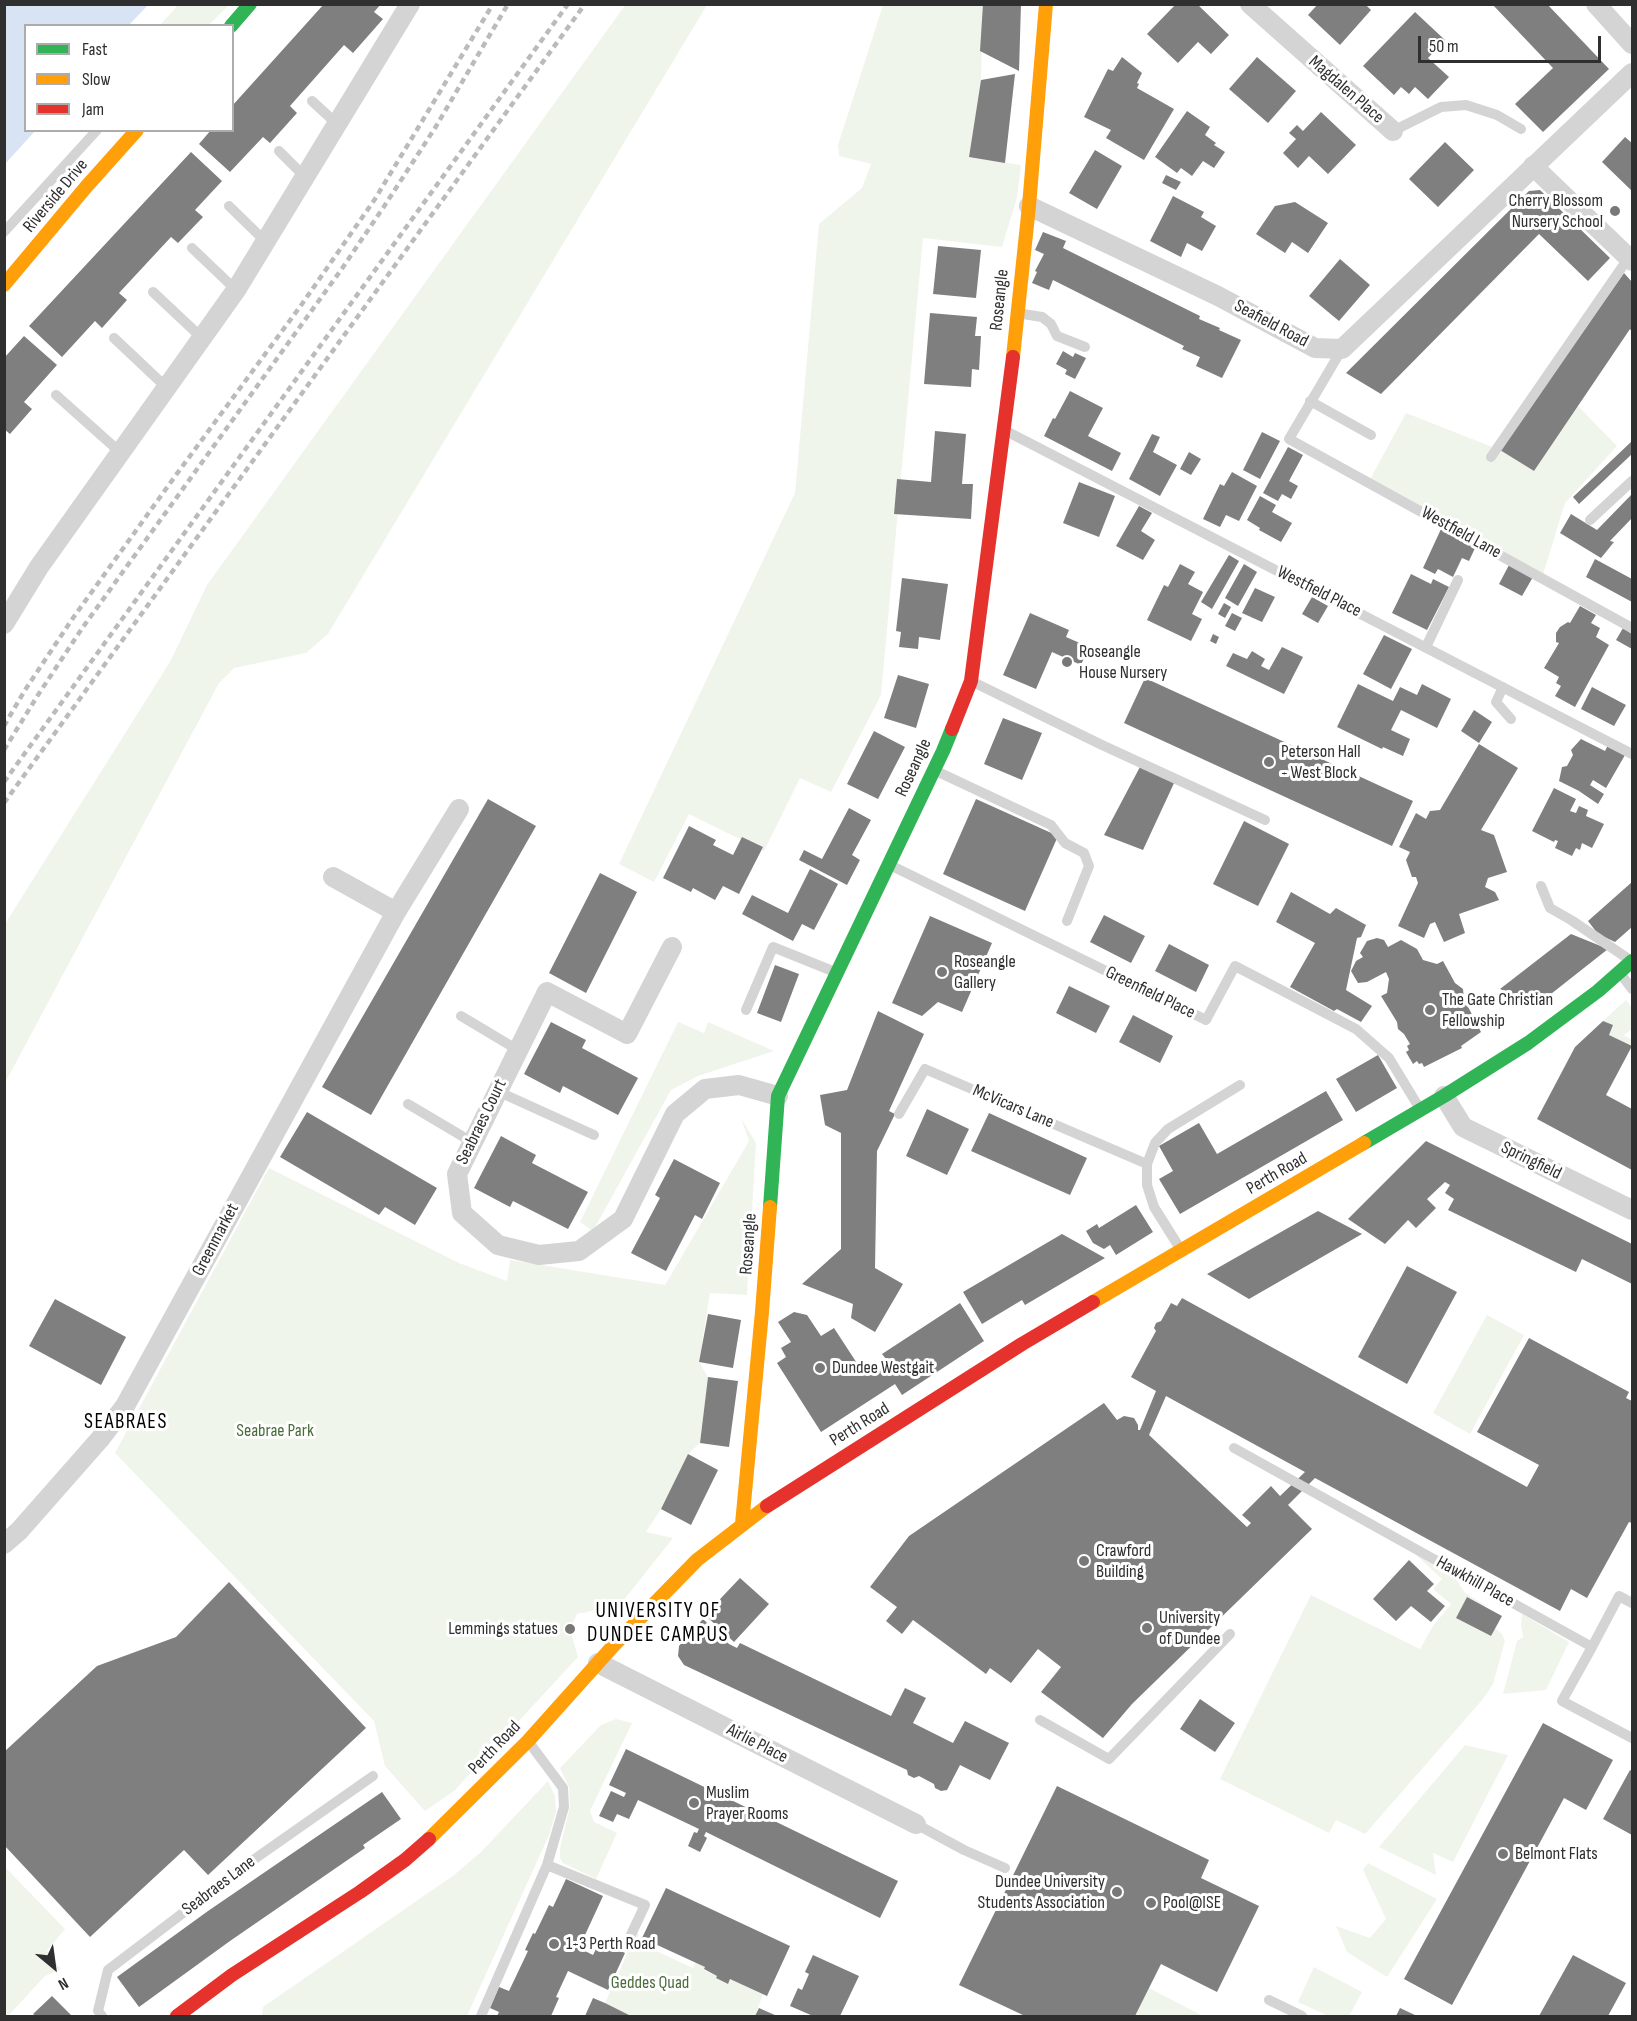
<!DOCTYPE html>
<html>
<head>
<meta charset="utf-8">
<style>
  body { margin:0 }
  #map { position:relative; width:1637px; height:2021px; overflow:hidden; background:#fff; font-family:"Sofia Sans Condensed",sans-serif }
  canvas { display:block }
  .frame { position:absolute; inset:0; border:6px solid #2f2f2f; pointer-events:none }
  .legend { position:absolute; left:24px; top:24px; width:210px; height:108px; box-sizing:border-box; background:#fff; border:2px solid #acacac; margin:0; padding:8px 10px; list-style:none; font-size:18px; color:#2f2f2f }
  .legend li { display:flex; align-items:center; gap:12px; height:30px }
  .legend b { width:30px; border:2px solid #acacac }
  .north { position:absolute; left:24px; top:1937px; width:60px; height:60px; -webkit-text-stroke:4px #fff; paint-order:stroke; rotate:151deg; font-size:16px; font-weight:700; line-height:24px; text-align:center; color:#2f2f2f }
  .north::after { content:''; display:block; margin:auto; width:21px; height:27px; background:#2f2f2f; clip-path:polygon(50% 0,100% 100%,50% 72%,0 100%) }
  .scale { position:absolute; left:1418px; top:36px; width:183px; height:27px; box-sizing:border-box; border:3px solid #2f2f2f; border-top:0; padding-left:8px; font-size:18px; line-height:21px; white-space:nowrap; color:#2f2f2f; -webkit-text-stroke:4px #fff; paint-order:stroke }
</style>
</head>
<body>
<div id="map">
<canvas width="1637" height="2021"></canvas>
<div class="frame"></div>
<ul class="legend">
<li><b style="height:8px;background:#30b455"></b>Fast</li>
<li><b style="height:8px;background:#ff9f0a"></b>Slow</li>
<li><b style="height:8px;background:#e5322d"></b>Jam</li>
</ul>
<div class="north">N</div>
<div class="scale">50 m</div>
</div>
<script>
const ctx = document.querySelector('canvas').getContext('2d');
ctx.lineJoin = 'round';
function paint(path, color) { ctx.fillStyle = color; ctx.fill(path, 'evenodd'); }
const toPath = rows => new Path2D(rows.map(r => 'M' + r).join(''));
function trace(path, color, width, dash) { ctx.strokeStyle = color; ctx.lineWidth = width; ctx.lineCap = dash ? 'butt' : 'round'; ctx.setLineDash(dash || []); ctx.stroke(path); }
function label(font, color, halo, rows, align = 'center') {
  ctx.font = font + ' "Sofia Sans Condensed",sans-serif'; ctx.lineWidth = 6; ctx.setLineDash([]); ctx.textBaseline = 'middle'; ctx.strokeStyle = halo; ctx.fillStyle = color; for (const [text, x, y, turn = 0] of rows) {
    ctx.save(); ctx.translate(x, y); ctx.rotate((+turn || 0) * Math.PI / 180); ctx.textAlign = isNaN(turn) ? turn : align; if (halo) ctx.strokeText(text, 0, 0); ctx.fillText(text, 0, 0); ctx.restore();
  }
}
paint(toPath([
  [179,4,229,4,229,5,209,25,160,25],
  [626,4,707,5,328,634,306,653,234,668,219,683,5,1083,5,924,170,662,207,585],
  [883,5,983,5,981,80,969,157,1021,165,1017,198,1002,247,923,238,881,695,831,792,800,778,764,851,689,814,654,882,619,864,795,493,819,224,862,188,871,164,839,156,838,145],
  [1578,406,1617,446,1565,503,1542,578,1368,483,1406,413,1500,450,1534,471],
  [1626,1000,1632,1008,1632,1029,1624,1035,1632,1040,1632,1046,1609,1035,1613,1025,1603,1021],
  [678,1022,704,1033,708,1022,774,1051,698,1076,671,1090,593,1231,580,1222],
  [741,1118,756,1143,747,1295,710,1293,699,1362,708,1377,700,1443,688,1454,661,1509,646,1532,673,1538,620,1605,577,1614,570,1629,578,1657,454,1791,425,1811,385,1766,374,1721,115,1453,269,1168,459,1263,507,1281,510,1260,665,1285,749,1141],
  [1487,1315,1524,1335,1470,1434,1433,1413],
  [1415,1554,1452,1573,1465,1593,1485,1605,1485,1607,1467,1598,1456,1618,1490,1636,1495,1628,1502,1634,1505,1641,1493,1684,1483,1699,1365,1834,1336,1820,1329,1833,1220,1779,1311,1595,1420,1649,1433,1626,1451,1604,1433,1589,1442,1579],
  [1522,1614,1569,1642,1546,1690,1503,1694,1517,1641,1523,1637,1521,1625],
  [616,1719,632,1723,590,1811,594,1822,617,1833,596,1879,563,1863,560,1858,560,1848,570,1806,569,1787,560,1768,601,1725],
  [1465,1745,1508,1755,1453,1862,1433,1853,1436,1875,1379,1847],
  [548,1781,555,1796,556,1812,549,1835,467,2016,262,2016,263,2007,454,1875,481,1852],
  [1368,1863,1437,1899,1387,1977,1347,1952,1336,1926,1370,1938,1386,1919,1363,1870],
  [4,1866,65,1929,47,1951,61,1969,45,1976,8,2016,4,2016],
  [637,1926,639,1943,693,1968,696,1962,705,1967,704,1970,717,1976,716,1978,727,1984,730,1979,763,1994,755,2016,631,2016,605,2003,631,1945],
  [1314,1967,1362,1992,1349,2016,1328,2016,1298,2002],
  [1149,1988,1203,2016,1135,2016]
]), '#f0f5ec');
paint(toPath([
  [5,4,148,5,129,25,26,26,26,130,35,131,5,164]
]), '#d8e4f3');
paint(toPath([
  [324,4,381,4,374,12,383,19,353,53,344,45,290,106,297,113,270,143,263,137,230,172,199,144,211,130,232,130,232,106],
  [983,4,1021,4,1019,71,980,51],
  [1176,4,1197,4,1229,35,1211,54,1198,42,1178,63,1147,34],
  [1318,4,1365,4,1371,10,1340,45,1308,15],
  [1492,4,1547,4,1609,69,1543,132,1515,104,1553,68],
  [1415,12,1445,40,1428,58,1449,77,1428,99,1415,87,1409,94,1401,87,1394,95,1363,66],
  [1122,57,1142,73,1137,83,1139,84,1137,88,1174,109,1144,160,1106,138,1111,130,1084,117,1108,69,1113,71],
  [1257,57,1296,91,1268,123,1229,89],
  [1015,74,1005,163,969,157,981,80],
  [1187,111,1210,127,1205,135,1216,143,1214,145,1225,152,1214,168,1203,161,1192,176,1181,168,1177,173,1155,157],
  [1321,112,1356,145,1328,174,1309,156,1298,168,1283,153,1296,139,1289,133,1297,125,1303,131],
  [1625,137,1632,143,1632,191,1602,162],
  [1445,142,1474,170,1438,207,1409,179],
  [1095,150,1122,166,1097,209,1069,193],
  [191,152,222,181,195,210,203,217,178,243,171,237,119,293,127,300,102,328,95,321,62,357,29,326],
  [1166,175,1181,182,1176,190,1162,183],
  [1540,190,1610,258,1588,281,1539,234,1381,394,1346,373,1529,191],
  [1173,196,1204,212,1201,217,1216,226,1202,251,1187,243,1181,257,1150,241],
  [1295,202,1328,223,1308,253,1292,242,1285,253,1256,234,1275,206],
  [1043,232,1066,241,1063,248,1200,316,1199,319,1220,328,1219,330,1241,340,1222,378,1196,366,1200,357,1182,349,1184,346,1053,280,1049,290,1032,283,1037,272,1035,271,1044,254,1035,250],
  [938,246,981,250,976,298,933,294],
  [1340,259,1370,285,1339,321,1309,296],
  [1624,273,1632,282,1632,332,1630,329,1534,471,1500,450],
  [930,313,977,317,975,336,981,336,979,370,972,369,971,387,924,384],
  [24,336,57,365,24,402,32,409,10,434,4,429,4,358],
  [1063,351,1073,357,1075,353,1086,358,1075,379,1065,374,1067,370,1056,364],
  [1070,391,1103,408,1088,436,1121,453,1112,471,1044,436,1053,418,1055,419],
  [935,431,966,434,962,484,973,484,971,519,894,514,897,479,931,482],
  [1262,432,1280,441,1260,479,1243,470],
  [1152,434,1160,437,1153,452,1177,465,1160,496,1129,479],
  [1632,441,1632,454,1579,504,1573,497],
  [1288,447,1303,455,1289,481,1298,486,1291,499,1282,494,1278,501,1263,493],
  [1189,452,1201,459,1191,475,1180,469],
  [1232,472,1257,486,1239,521,1226,515,1220,527,1203,519,1220,484,1224,486],
  [1079,482,1115,496,1099,537,1063,523],
  [1632,494,1632,518,1610,541,1614,542,1601,558,1560,533,1571,514,1597,530],
  [1260,496,1276,505,1272,512,1292,523,1281,542,1259,530,1260,528,1247,520],
  [1139,506,1152,513,1141,531,1155,540,1143,560,1116,546],
  [1441,529,1476,546,1469,561,1462,558,1453,577,1438,569,1435,574,1423,568],
  [1229,555,1239,561,1212,609,1201,602],
  [1595,559,1632,579,1632,602,1586,577],
  [1180,564,1195,572,1188,584,1203,592,1192,614,1202,619,1191,641,1147,620,1164,585,1168,587],
  [1244,564,1257,572,1238,606,1225,598],
  [1509,565,1533,577,1522,596,1499,584],
  [1411,574,1431,584,1433,579,1449,587,1427,630,1392,613],
  [902,578,948,584,940,640,919,637,918,649,899,647,901,632,896,631],
  [1255,588,1275,597,1262,622,1242,613],
  [1312,597,1328,606,1318,623,1302,614],
  [1224,603,1231,607,1225,618,1218,614],
  [1580,606,1596,615,1591,623,1600,628,1596,637,1609,645,1575,707,1555,696,1561,686,1556,683,1559,677,1544,668,1559,643,1556,642,1556,633,1560,627,1568,622,1570,623],
  [1030,613,1069,630,1066,637,1089,647,1081,665,1052,652,1036,689,1003,675],
  [1232,613,1242,618,1235,631,1225,626],
  [1623,628,1632,634,1632,649,1616,640],
  [1213,634,1219,637,1216,644,1210,641],
  [1384,635,1412,649,1391,689,1363,674],
  [1282,647,1303,657,1284,694,1226,666,1233,653,1247,659,1252,651,1265,659,1261,666,1269,670],
  [898,675,929,684,916,728,884,718],
  [1145,678,1413,801,1392,846,1124,723],
  [1358,684,1393,701,1400,687,1417,695,1422,684,1451,699,1437,728,1401,710,1391,730,1410,739,1403,756,1383,747,1382,749,1337,727],
  [1592,687,1626,705,1614,726,1581,709],
  [1474,710,1492,722,1479,743,1461,731],
  [1003,718,1042,733,1022,780,984,764],
  [874,731,905,747,878,799,847,784],
  [1581,739,1605,751,1608,745,1625,755,1606,788,1593,780,1590,785,1604,794,1598,804,1579,791,1559,781,1562,767,1567,766,1573,755,1571,750],
  [1479,744,1518,768,1481,830,1494,835,1507,872,1488,878,1485,887,1495,892,1499,900,1459,914,1465,933,1444,942,1435,922,1430,924,1424,938,1398,926,1418,883,1416,877,1412,877,1406,860,1410,852,1399,847,1416,813,1426,819,1430,811,1440,810],
  [1141,765,1175,781,1143,850,1104,835],
  [1554,788,1576,799,1570,811,1576,813,1579,806,1588,810,1586,816,1604,824,1592,848,1582,843,1580,850,1576,848,1572,856,1555,848,1558,841,1555,840,1554,842,1532,831],
  [488,799,536,826,371,1115,322,1087],
  [976,799,1058,836,1025,911,943,874],
  [849,808,871,820,852,855,860,860,847,885,799,860,804,850,822,859],
  [1244,821,1289,844,1258,906,1213,884],
  [689,826,716,840,713,845,733,855,742,837,763,847,739,894,723,886,715,900,693,888,691,892,663,878],
  [810,869,838,884,814,930,802,924,793,941,742,914,752,895,788,913],
  [600,873,637,892,586,993,549,973],
  [1632,882,1632,927,1615,942,1598,934,1588,921],
  [1291,892,1330,914,1336,908,1366,925,1361,937,1357,938,1346,990,1372,1006,1361,1022,1337,1009,1334,1011,1290,987,1315,943,1276,922],
  [1104,915,1145,936,1131,963,1090,942],
  [930,916,992,943,962,1012,938,1002,922,1016,892,1003],
  [1571,934,1608,949,1537,1005,1500,989],
  [1377,938,1384,940,1388,947,1401,940,1417,949,1423,960,1437,964,1443,961,1455,983,1463,989,1464,999,1481,1032,1461,1046,1462,1048,1424,1067,1422,1063,1419,1064,1417,1061,1413,1064,1406,1052,1409,1050,1407,1046,1410,1044,1404,1034,1398,1029,1397,1022,1381,996,1387,993,1389,979,1386,972,1367,982,1358,983,1351,971,1356,961,1363,957,1360,953,1367,941],
  [1169,944,1209,965,1196,992,1155,971],
  [775,965,799,974,781,1022,757,1013],
  [1069,986,1110,1006,1096,1033,1056,1013],
  [878,1011,924,1034,889,1111,895,1114,877,1151,875,1268,903,1284,875,1332,851,1318,853,1304,802,1284,841,1249,841,1133,825,1125,820,1095,847,1090],
  [1133,1015,1173,1036,1160,1063,1119,1042],
  [1603,1021,1613,1025,1609,1035,1632,1046,1606,1095,1632,1109,1632,1170,1537,1119,1575,1047],
  [551,1022,586,1040,582,1048,638,1078,618,1115,563,1086,560,1093,524,1074],
  [1378,1055,1397,1088,1356,1112,1336,1079],
  [1326,1091,1343,1120,1180,1214,1159,1179,1173,1171,1159,1146,1199,1123,1217,1154],
  [927,1109,969,1129,947,1175,906,1156],
  [307,1112,437,1188,415,1225,385,1207,379,1215,280,1157],
  [989,1113,1087,1158,1070,1195,971,1151],
  [501,1136,536,1155,532,1163,588,1192,568,1229,513,1201,510,1207,474,1188],
  [1426,1141,1632,1244,1632,1284,1582,1259,1576,1272,1448,1210,1454,1199,1445,1193,1450,1185,1445,1182,1427,1199,1436,1208,1416,1228,1408,1220,1385,1244,1348,1219],
  [674,1159,720,1183,702,1219,695,1215,666,1271,631,1253,660,1198,655,1195],
  [1136,1205,1153,1232,1116,1255,1110,1245,1104,1249,1093,1243,1086,1231,1097,1224,1099,1228],
  [1318,1211,1362,1234,1249,1299,1207,1274],
  [1062,1234,1105,1258,1025,1305,1022,1300,982,1324,963,1292],
  [1407,1266,1457,1292,1407,1384,1358,1357],
  [1182,1298,1527,1487,1539,1465,1477,1432,1529,1338,1629,1392,1626,1398,1632,1401,1632,1523,1629,1522,1587,1598,1571,1589,1560,1611,1315,1478,1288,1505,1312,1529,1132,1704,1103,1738,1041,1692,1061,1667,1038,1649,1011,1683,990,1668,986,1674,913,1620,902,1634,886,1621,897,1607,870,1587,909,1536,1104,1403,1117,1420,1124,1416,1134,1418,1138,1425,1138,1430,1140,1430,1156,1391,1131,1377,1156,1331,1154,1328,1156,1323,1161,1321,1171,1303,1177,1306],
  [1166,1396,1305,1472,1280,1496,1271,1486,1242,1515,1251,1523,1247,1527,1149,1435],
  [55,1299,126,1337,101,1385,29,1346],
  [960,1303,984,1341,902,1395,895,1384,821,1432,777,1363,786,1357,781,1348,791,1342,778,1322,794,1312,807,1315,821,1336,834,1328,864,1374,886,1359,882,1354],
  [708,1314,741,1320,733,1368,699,1362],
  [708,1377,738,1381,729,1447,700,1443],
  [688,1454,718,1470,691,1525,661,1509],
  [1409,1560,1434,1584,1427,1591,1445,1606,1431,1622,1411,1606,1396,1621,1373,1599],
  [740,1578,769,1604,734,1642,705,1615],
  [229,1582,366,1728,208,1875,184,1850,90,1937,4,1845,4,1752,97,1666,176,1637],
  [1467,1597,1502,1616,1491,1636,1456,1618],
  [703,1619,729,1644,737,1648,740,1643,891,1716,905,1688,926,1698,913,1723,953,1743,965,1721,1009,1743,990,1780,960,1765,947,1790,941,1791,935,1788,934,1784,919,1776,914,1778,908,1775,907,1770,684,1665,678,1656,679,1646],
  [1200,1699,1235,1723,1215,1752,1180,1729],
  [1543,1723,1613,1760,1586,1810,1564,1798,1452,2005,1404,1979],
  [626,1749,898,1881,880,1918,706,1832,704,1836,707,1838,700,1852,688,1846,694,1832,697,1833,699,1829,638,1800,629,1819,617,1814,613,1822,599,1816,611,1791,624,1797,626,1793,609,1785],
  [1630,1770,1632,1771,1632,1835,1603,1819],
  [1057,1786,1209,1860,1201,1878,1259,1906,1217,1992,1161,1964,1135,2016,1025,2016,959,1985],
  [382,1792,401,1819,363,1845,365,1848,230,1941,139,2007,117,1977,208,1911],
  [566,1879,603,1896,579,1948,593,1955,600,1941,625,1953,608,1990,568,1971,556,1997,559,1998,551,2016,497,2016,499,2012,490,2008,499,1987,509,1991,528,1951,525,1950,533,1933,535,1934,549,1905,553,1907],
  [666,1888,790,1946,767,1996,730,1979,728,1984,716,1978,717,1976,704,1969,705,1967,642,1938],
  [813,1955,859,1976,840,2016,813,2016,790,2006,798,1988,802,1990,809,1974,805,1972],
  [1573,1955,1626,1983,1608,2016,1539,2016],
  [52,1996,72,2016,36,2016,33,2014],
  [593,1998,605,2003,631,2016,585,2016],
  [759,2008,777,2016,755,2016],
  [1400,2008,1417,2016,1396,2016]
]), '#7f7f7f');
trace(toPath([
  [312,101,337,124],
  [1393,131,1441,107,1466,105,1497,115,1521,129],
  [279,151,305,177],
  [229,206,266,242],
  [4,232,97,130],
  [192,248,236,290],
  [153,292,202,338],
  [1017,313,1042,317,1051,324,1057,336,1085,347],
  [114,338,167,388],
  [1342,349,1289,439,1632,628],
  [56,395,121,453],
  [1310,401,1371,435],
  [1006,431,1632,754],
  [1491,457,1629,257],
  [1590,520,1632,481],
  [1426,647,1458,580],
  [971,681,1102,745,1265,820],
  [1503,687,1496,702,1511,719],
  [934,770,1051,825,1065,843,1084,853,1089,866,1067,921],
  [890,865,1206,1020,1235,966,1356,1029,1389,1058,1420,1109],
  [1541,886,1550,908,1571,920,1630,960],
  [1620,973,1632,989],
  [746,1010,773,947,835,972],
  [461,1016,518,1050],
  [497,1091,594,1135],
  [408,1104,472,1142],
  [899,1114,925,1069,1147,1164],
  [1181,1250,1154,1207,1147,1185,1147,1164,1155,1143,1168,1129,1240,1085],
  [1234,1448,1592,1647,1562,1701,1632,1738],
  [1592,1647,1619,1596,1632,1603],
  [1040,1720,1109,1759,1230,1634],
  [916,1824,964,1850,1005,1868],
  [547,1865,645,1905,628,1941],
  [1269,2000,1302,2016],
  [102,2016,98,2011,108,1970,246,1865,373,1776],
  [481,2016,547,1865,564,1807,563,1788,528,1741]
]), '#d4d4d4', 10);
trace(toPath([
  [1250,4,1393,131],
  [1596,4,1632,44],
  [1533,166,1632,261],
  [1029,206,1218,296,1315,348,1342,349,1632,73],
  [4,624,39,567,236,290,410,4],
  [333,877,396,912],
  [672,947,627,1034,547,992,457,1174,462,1213,498,1245,539,1255,579,1251,623,1219,675,1114,705,1089,739,1085,778,1096],
  [1444,1096,1463,1127,1632,1210],
  [4,1544,19,1531,100,1439,125,1406,396,912,459,809],
  [598,1663,916,1824]
]), '#d4d4d4', 20);
trace(toPath([
  [231,26,250,4],
  [1364,1143,1444,1096,1528,1043,1598,991,1632,961],
  [770,1207,778,1096,943,751,952,729]
]), '#30b455', 14);
trace(toPath([
  [4,285,86,187,137,130],
  [1013,357,1029,206,1046,4],
  [1093,1302,1364,1143],
  [742,1524,762,1312,770,1207],
  [429,1839,528,1741,614,1645,697,1560,767,1506]
]), '#ff9f0a', 14);
trace(toPath([
  [952,729,971,681,1013,357],
  [767,1506,1022,1344,1093,1302],
  [177,2016,232,1975,360,1892,405,1860,429,1839]
]), '#e5322d', 14);
trace(toPath([
  [4,726,25,690,73,618,176,475,302,304,375,199,493,4],
  [4,750,38,695,83,627,341,270,383,208,435,128,508,4],
  [4,782,568,4],
  [4,803,585,4]
]), '#bbb', 4.5, [6, 4.5]);
for (const [x, y, r, color] of [
  [1615,211,6,"#787878"],
  [1067,662,6,"#787878"],
  [1269,762,6,"#787878"],
  [942,972,6,"#787878"],
  [1430,1010,6,"#787878"],
  [820,1368,6,"#787878"],
  [1084,1561,6,"#787878"],
  [1147,1628,6,"#787878"],
  [570,1629,6,"#787878"],
  [694,1803,6,"#787878"],
  [1503,1854,6,"#787878"],
  [1117,1892,6,"#787878"],
  [1151,1903,6,"#787878"],
  [554,1944,6,"#787878"]
]) { const dot = new Path2D(); dot.arc(x, y, r, 0, 2 * Math.PI); ctx.fillStyle = color; ctx.fill(dot); trace(dot, '#fff', 2); }
label('18px', '#2f2f2f', '#fff', [
  ["Magdalen Place",1346,90,41],
  ["Riverside Drive",56,196,-50],
  ["Roseangle",1000,300,-84],
  ["Seafield Road",1271,324,28],
  ["Westfield Lane",1461,533,29],
  ["Westfield Place",1319,592,27],
  ["Roseangle",914,768,-65],
  ["Greenfield Place",1150,993,26],
  ["McVicars Lane",1013,1107,23],
  ["Seabraes Court",482,1122,-64],
  ["Springfield",1531,1161,26],
  ["Perth Road",1277,1174,-30],
  ["Greenmarket",216,1240,-62],
  ["Roseangle",749,1244,-86],
  ["Perth Road",860,1425,-32],
  ["Hawkhill Place",1475,1582,29],
  ["Airlie Place",757,1744,27],
  ["Perth Road",495,1748,-46],
  ["Seabraes Lane",219,1886,-37]
]);
label('18px', '#2f2f2f', '#fff', [
  ["Cherry Blossom",1603,201,"right"],
  ["Nursery School",1603,222,"right"],
  ["Roseangle",1079,652],
  ["House Nursery",1079,673],
  ["Peterson Hall",1281,752],
  ["- West Block",1281,773],
  ["Roseangle",954,962],
  ["Gallery",954,983],
  ["The Gate Christian",1442,1000],
  ["Fellowship",1442,1021],
  ["Dundee Westgait",832,1368],
  ["Crawford",1096,1551],
  ["Building",1096,1572],
  ["University",1159,1618],
  ["of Dundee",1159,1639],
  ["Lemmings statues",558,1629,"right"],
  ["Muslim",706,1793],
  ["Prayer Rooms",706,1814],
  ["Belmont Flats",1515,1854],
  ["Dundee University",1105,1882,"right"],
  ["Students Association",1105,1903,"right"],
  ["Pool@ISE",1163,1903],
  ["1-3 Perth Road",566,1944]
], 'left');
label('18px', '#4a6d3a', '#fff', [
  ["Seabrae Park",275,1431],
  ["Geddes Quad",650,1983]
]);
ctx.letterSpacing = '1.5px';
label('21px', '#000', '#fff', [
  ["SEABRAES",126,1423],
  ["UNIVERSITY OF",658,1612],
  ["DUNDEE CAMPUS",658,1636]
]);
ctx.letterSpacing = '0px';
</script>
</body>
</html>
